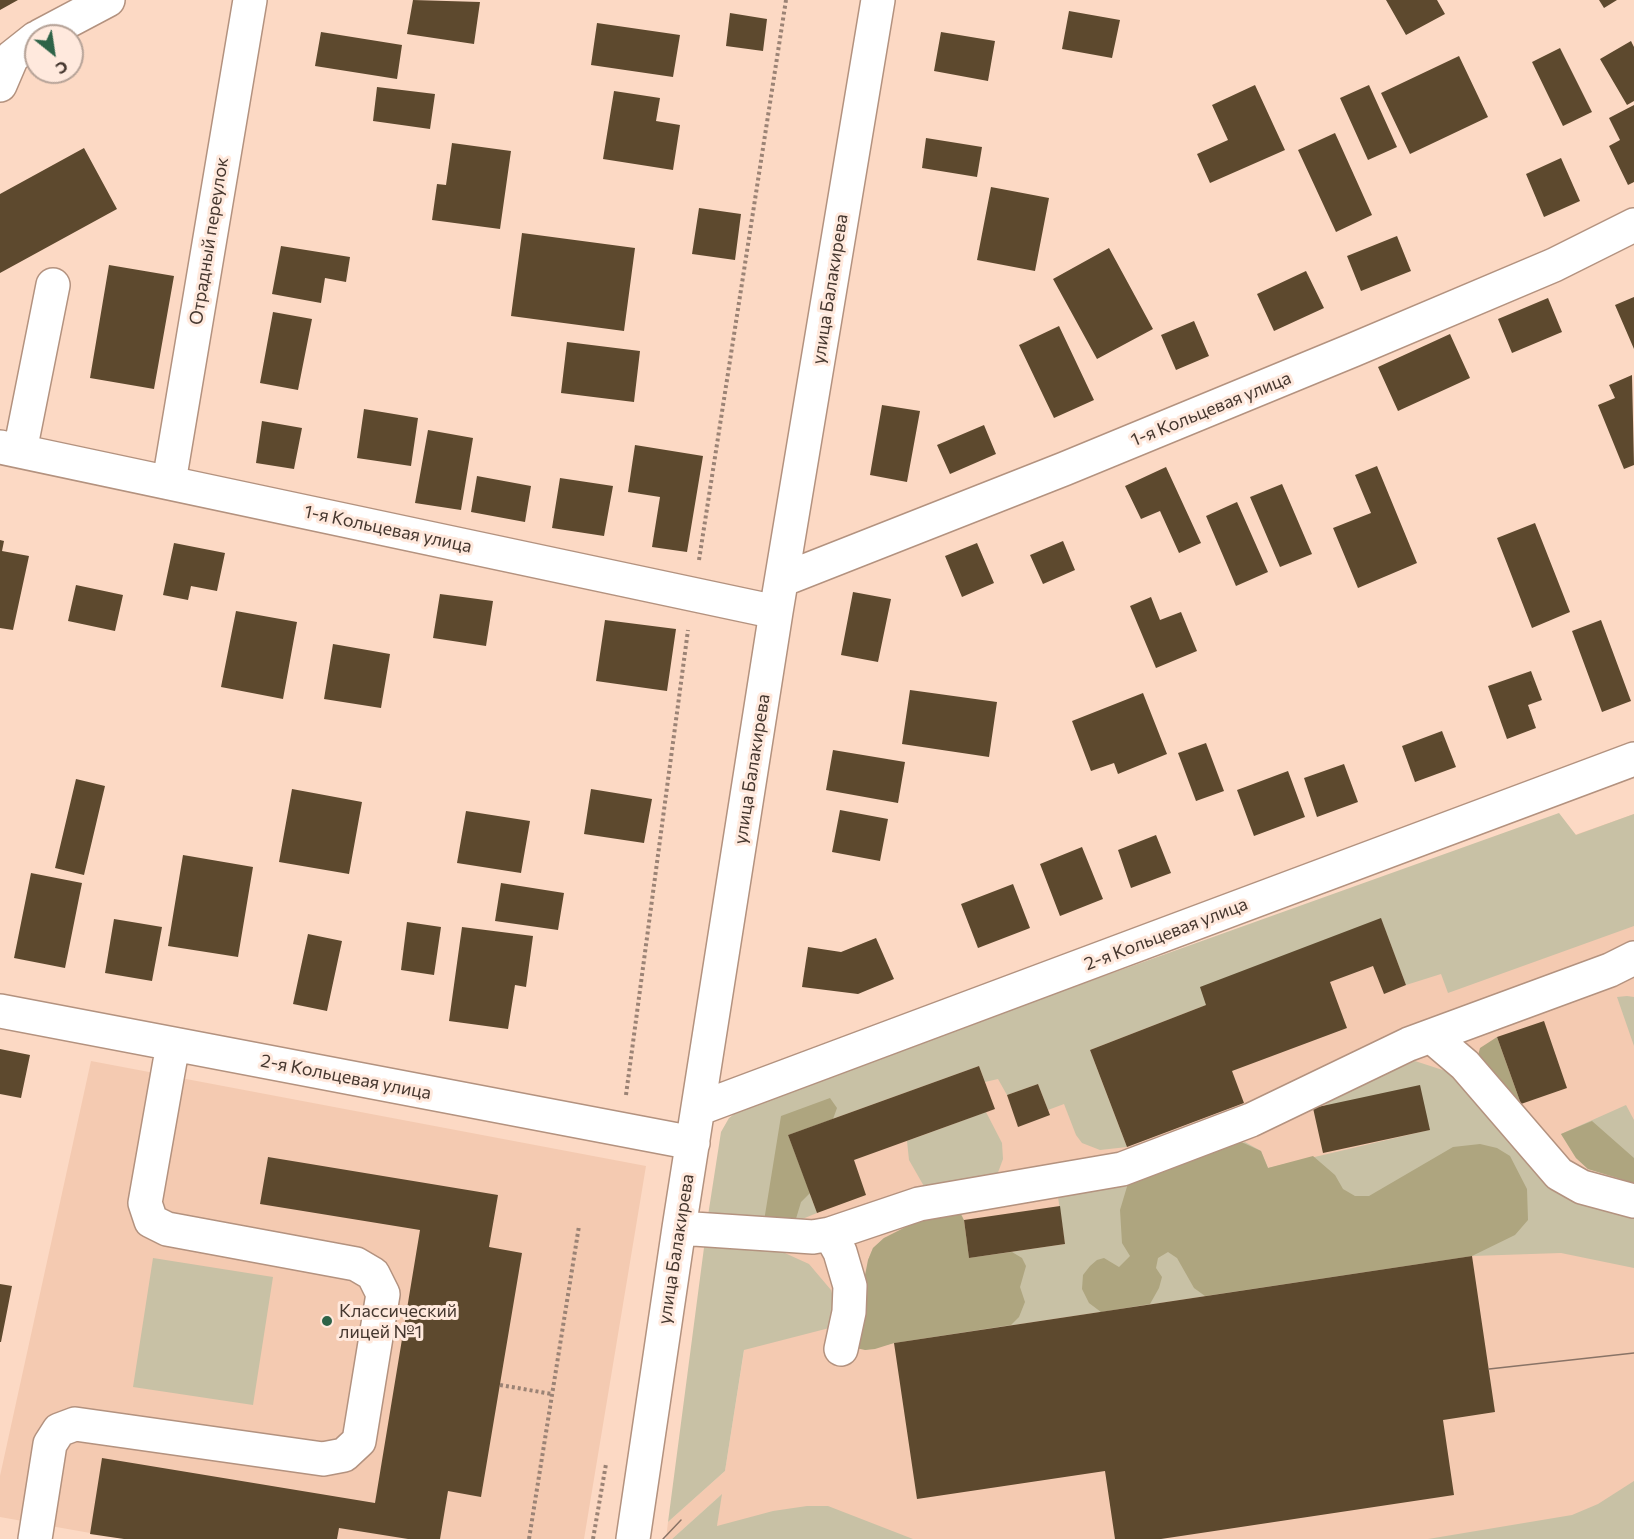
<!DOCTYPE html>
<html>
<head>
<meta charset="utf-8">
<style>
  body { margin:0 }
  #map { position:relative; width:1634px; height:1539px; overflow:hidden; background:#fcd9c4; font-family:Commissioner,sans-serif }
  canvas { display:block }
  .north { position:absolute; left:24px; top:24px; width:60px; height:60px; box-sizing:border-box; background:#ffe9dd; border:2px solid #b5a297; border-radius:50%; rotate:150deg; font-size:16px; font-weight:700; line-height:24px; text-align:center; color:#45372f }
  .north::after { content:''; display:block; margin:auto; width:21px; height:27px; background:#2e6348; clip-path:polygon(50% 0,100% 100%,50% 72%,0 100%) }
</style>
</head>
<body>
<div id="map">
<canvas width="1634" height="1539"></canvas>
<div class="north">С</div>
</div>
<script>
const ctx = document.querySelector('canvas').getContext('2d');
ctx.lineJoin = 'round';
function paint(path, color) { ctx.fillStyle = color; ctx.fill(path, 'evenodd'); }
const toPath = rows => new Path2D(rows.map(r => 'M' + r).join(''));
function trace(path, color, width, dash) { ctx.strokeStyle = color; ctx.lineWidth = width; ctx.lineCap = dash ? 'butt' : 'round'; ctx.setLineDash(dash || []); ctx.stroke(path); }
function label(font, color, halo, rows, align = 'center') {
  ctx.font = font + ' Commissioner,sans-serif'; ctx.lineWidth = 6; ctx.setLineDash([]); ctx.textBaseline = 'middle'; ctx.strokeStyle = halo; ctx.fillStyle = color; for (const [text, x, y, turn = 0] of rows) {
    ctx.save(); ctx.translate(x, y); ctx.rotate((+turn || 0) * Math.PI / 180); ctx.textAlign = isNaN(turn) ? turn : align; if (halo) ctx.strokeText(text, 0, 0); ctx.fillText(text, 0, 0); ctx.restore();
  }
}
paint(toPath([
  [1634,814,1634,1539,715,1539,721,1495,672,1539,666,1539,668,1522,725,1471,781,1116],
  [91,1061,646,1166,584,1539,124,1539,0,1517,0,1476]
]), '#f4cab1');
paint(toPath([
  [1559,813,1576,835,1634,814,1634,926,1448,993,1441,974,1406,985,1381,919,1206,1005,1090,1050,1127,1147,1100,1150,1082,1143,1076,1135,1064,1104,1048,1110,1038,1084,1007,1095,998,1079,985,1082,979,1066,788,1135,817,1213,795,1222,707,1222,721,1132,729,1118,747,1104],
  [1627,996,1634,997,1634,1046,1617,997],
  [1415,1061,1458,1075,1591,1206,1634,1218,1634,1268,1561,1253,1472,1256,894,1343,865,1350,868,1260,873,1248,884,1238,962,1215,969,1258,1065,1244,1058,1197,1245,1142,1261,1151,1268,1168,1429,1130,1325,1106,1327,1100],
  [1626,1105,1634,1120,1634,1183,1588,1169,1576,1158,1561,1134],
  [986,1112,1002,1143,1003,1159,996,1178,992,1179,989,1174,925,1188,909,1160,907,1141],
  [705,1240,776,1249,809,1264,831,1290,841,1325,744,1350,725,1471,668,1522],
  [153,1258,273,1277,253,1405,133,1387],
  [1634,1481,1634,1539,1428,1539,1572,1515,1598,1504],
  [722,1494,717,1526,773,1511,807,1506,828,1506,913,1539,672,1539]
]), '#c8c1a5');
paint(toPath([
  [1497,1037,1521,1104,1516,1104,1477,1059,1480,1048],
  [830,1098,837,1108,833,1119,788,1135,810,1193,801,1202,795,1222,764,1221,781,1116],
  [1592,1121,1634,1158,1634,1183,1588,1169,1576,1158,1561,1134],
  [1237,1140,1261,1151,1268,1168,1313,1156,1335,1175,1343,1189,1355,1196,1369,1196,1453,1147,1480,1144,1497,1148,1510,1156,1527,1189,1528,1220,1515,1235,1472,1256,1205,1296,1194,1288,1177,1258,1168,1252,1158,1258,1156,1268,1162,1277,1159,1288,1150,1304,1101,1312,1089,1303,1082,1289,1083,1275,1090,1266,1097,1260,1104,1258,1119,1267,1130,1256,1122,1243,1120,1210,1129,1180],
  [959,1211,964,1220,969,1258,1012,1252,1022,1258,1026,1266,1020,1287,1025,1302,1019,1317,1011,1325,894,1343,875,1349,865,1350,856,1348,854,1330,868,1260,873,1248,884,1238,929,1215]
]), '#aea57f');
paint(toPath([
  [0,0,18,0,0,10],
  [413,0,480,2,474,44,407,34],
  [1386,0,1437,0,1445,14,1406,35],
  [1599,0,1617,0,1604,8],
  [1069,11,1120,20,1112,58,1062,49],
  [730,13,767,19,763,51,726,46],
  [597,23,680,35,673,77,591,65],
  [321,32,402,45,397,79,315,66],
  [941,32,995,41,988,81,934,71],
  [1631,41,1634,47,1634,101,1627,105,1600,59],
  [1560,48,1592,112,1563,126,1532,62],
  [1459,56,1488,117,1410,154,1381,93],
  [1255,85,1285,150,1210,183,1197,154,1228,140,1212,105],
  [1369,85,1397,147,1368,160,1340,98],
  [377,87,435,94,430,129,373,121],
  [614,91,660,98,656,121,680,125,673,170,603,159],
  [1634,105,1634,182,1628,185,1609,146,1620,140,1609,118],
  [1335,133,1372,215,1336,232,1298,150],
  [926,138,982,147,977,177,922,168],
  [452,143,511,151,500,229,432,220,437,184,446,185],
  [84,148,117,209,0,273,0,194],
  [1561,158,1580,201,1544,217,1526,174],
  [991,187,1049,198,1035,271,977,260],
  [699,208,741,214,735,260,692,254],
  [522,233,635,248,624,331,511,316],
  [1397,236,1411,271,1361,291,1347,256],
  [281,246,350,257,346,282,325,278,321,303,272,294],
  [1109,248,1153,329,1097,359,1053,279],
  [109,265,174,276,154,389,90,378],
  [1306,271,1324,308,1274,331,1257,294],
  [1634,297,1634,349,1615,305],
  [1548,298,1562,332,1512,353,1498,319],
  [273,312,312,319,298,390,260,383],
  [1194,321,1209,356,1176,370,1161,335],
  [1059,326,1094,400,1054,418,1019,345],
  [1450,334,1470,378,1398,411,1378,367],
  [567,342,640,351,634,402,561,393],
  [1632,375,1634,465,1624,469,1598,405,1615,398,1609,385],
  [882,405,920,411,907,482,870,475],
  [364,409,418,418,411,466,357,458],
  [262,421,302,428,294,469,256,463],
  [984,425,996,454,950,474,937,445],
  [428,430,473,438,461,510,415,503],
  [635,445,703,456,687,552,652,547,660,497,628,492],
  [1377,466,1417,563,1358,588,1333,528,1371,513,1355,475],
  [1166,467,1201,543,1179,553,1160,511,1141,519,1125,486],
  [477,476,531,486,525,522,471,512],
  [560,478,613,486,604,536,552,528],
  [1282,484,1312,554,1280,567,1250,497],
  [1237,502,1268,572,1236,586,1206,516],
  [1535,523,1570,612,1532,628,1497,538],
  [0,540,4,541,2,551,29,556,13,630,0,628],
  [1063,541,1075,570,1043,584,1030,555],
  [174,543,225,553,217,591,191,586,188,600,163,595],
  [977,543,994,583,962,597,945,556],
  [76,585,123,595,115,631,68,621],
  [853,592,891,599,878,662,841,655],
  [440,594,493,601,486,646,433,638],
  [1151,597,1160,620,1181,612,1197,651,1156,668,1130,606],
  [236,611,297,622,283,699,221,687],
  [605,620,676,629,667,691,596,681],
  [1601,620,1631,701,1602,712,1572,631],
  [333,644,390,654,381,708,324,699],
  [1531,671,1542,700,1528,705,1536,728,1507,739,1488,686],
  [910,690,997,702,989,757,902,744],
  [1143,693,1167,754,1118,774,1114,763,1091,771,1072,721],
  [1442,731,1456,767,1415,782,1402,746],
  [1206,743,1224,791,1196,801,1178,753],
  [833,750,905,762,898,803,826,790],
  [1344,764,1358,802,1317,817,1304,778],
  [1288,771,1305,817,1254,836,1237,790],
  [76,779,105,786,84,875,55,868],
  [292,789,362,802,349,874,279,862],
  [591,789,652,799,644,843,584,834],
  [840,810,888,819,880,861,832,852],
  [466,811,530,821,521,873,457,863],
  [1156,835,1171,873,1131,888,1118,850],
  [1082,847,1103,899,1060,916,1040,864],
  [183,855,253,867,238,957,168,946],
  [31,873,82,883,65,968,14,958],
  [501,883,564,893,558,930,495,921],
  [1013,884,1030,928,978,948,961,904],
  [1381,918,1406,985,1384,994,1373,966,1330,982,1347,1028,1232,1071,1244,1103,1127,1147,1090,1050,1206,1005,1200,987],
  [114,919,162,927,152,981,105,973],
  [407,922,441,927,434,975,401,970],
  [462,927,533,936,526,987,515,985,508,1029,449,1021],
  [308,934,342,941,327,1011,293,1004],
  [876,938,894,979,858,994,802,987,808,947,841,952],
  [1544,1021,1567,1088,1521,1104,1497,1037],
  [0,1049,30,1055,21,1098,0,1094],
  [979,1066,995,1109,854,1160,866,1195,817,1213,788,1135],
  [1038,1084,1050,1115,1018,1127,1007,1095],
  [1420,1085,1430,1130,1323,1153,1313,1108],
  [268,1157,498,1195,489,1247,522,1253,481,1497,448,1491,440,1539,408,1539,339,1528,337,1539,124,1539,90,1534,102,1458,375,1503,420,1230,260,1204],
  [1060,1206,1065,1244,969,1258,964,1220],
  [1472,1256,1495,1412,1443,1420,1454,1495,1161,1539,1115,1539,1105,1471,917,1499,894,1343],
  [0,1284,12,1286,1,1342,0,1342]
]), '#5d492e');
const minor = toPath([
  [40,36,108,0],
  [0,85,12,57,36,38],
  [0,447,776,612],
  [20,451,53,285],
  [169,482,250,0],
  [782,580,1064,469,1353,350,1554,265,1634,225],
  [0,1011,693,1143],
  [1431,1036,1465,1065,1559,1174,1582,1187,1634,1201],
  [698,1109,1634,759],
  [679,1228,813,1237,830,1234,919,1204,1122,1169,1251,1120,1409,1044,1610,970,1634,958],
  [830,1234,840,1252,850,1286,849,1312,841,1349],
  [35,1539,50,1444,59,1430,75,1424,323,1459,344,1455,359,1441,383,1294,373,1274,356,1264,167,1229,151,1221,145,1203,173,1044],
  [633,1539,679,1228,776,612,878,0]
]);
trace(minor, '#b3927f', 36);
trace(toPath([
  [699,560,786,0],
  [626,1095,688,630],
  [500,1385,552,1394],
  [529,1539,579,1226],
  [593,1539,606,1464]
]), '#9b8375', 4, [3, 3]);
trace(minor, '#fff', 33);
trace(toPath([
  [1489,1369,1634,1353],
  [663,1539,681,1520]
]), '#897366', 1.5);
for (const [x, y, r, color] of [
  [327,1321,6,"#2e6348"]
]) { const dot = new Path2D(); dot.arc(x, y, r, 0, 2 * Math.PI); ctx.fillStyle = color; ctx.fill(dot); trace(dot, '#ffe9dd', 2); }
label('18px', '#45372f', '#ffe9dd', [
  ["Отрадный переулок",209,241,-81],
  ["улица Балакирева",830,289,-81],
  ["1-я Кольцевая улица",1211,409,-22],
  ["1-я Кольцевая улица",388,529,12],
  ["улица Балакирева",752,769,-81],
  ["2-я Кольцевая улица",1166,934,-21],
  ["2-я Кольцевая улица",346,1077,11],
  ["улица Балакирева",676,1249,-81]
]);
label('18px', '#45372f', '#ffe9dd', [
  ["Классический",339,1311],
  ["лицей №1",339,1332]
], 'left');
</script>
</body>
</html>
